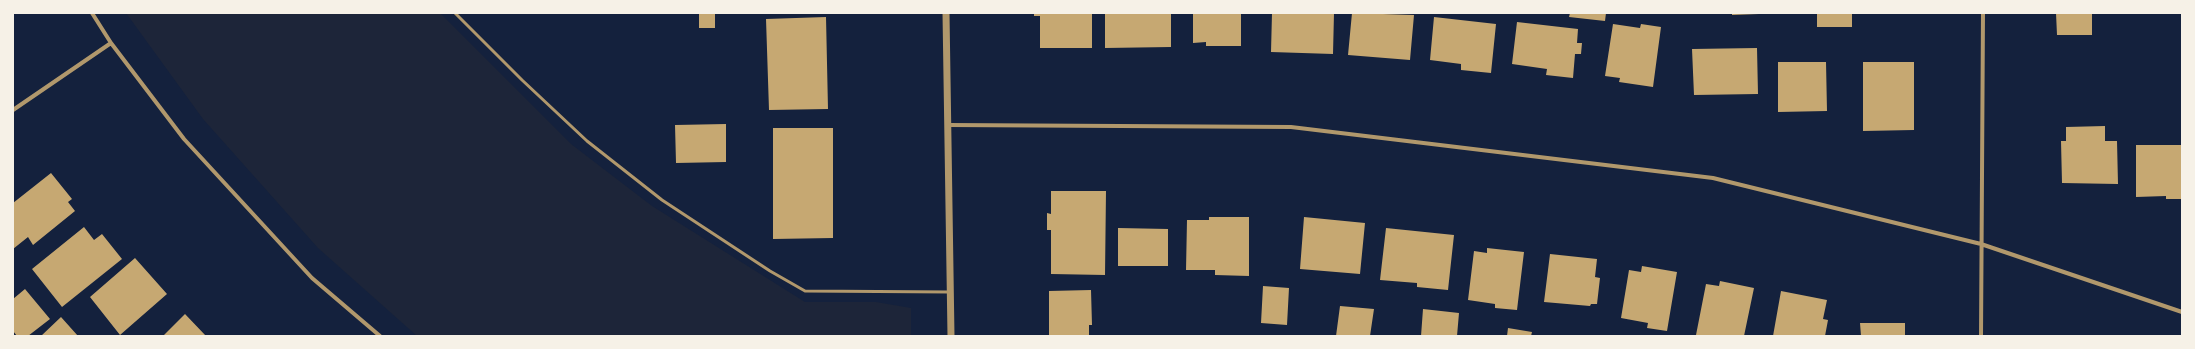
<!DOCTYPE html>
<html>
<head>
<meta charset="utf-8">
<style>
  body { margin:0 }
  #map { position:relative; width:2195px; height:349px; overflow:hidden; background:#14213d; font-family:Montserrat,sans-serif }
  canvas { display:block }
  .frame { position:absolute; inset:0; border:14px solid #f6f1e7; pointer-events:none }
</style>
</head>
<body>
<div id="map">
<canvas width="2195" height="349"></canvas>
<div class="frame"></div>
</div>
<script>
const ctx = document.querySelector('canvas').getContext('2d');
ctx.lineJoin = 'round';
function paint(path, color) { ctx.fillStyle = color; ctx.fill(path, 'evenodd'); }
const toPath = rows => new Path2D(rows.map(r => 'M' + r).join(''));
function trace(path, color, width, dash) { ctx.strokeStyle = color; ctx.lineWidth = width; ctx.lineCap = dash ? 'butt' : 'round'; ctx.setLineDash(dash || []); ctx.stroke(path); }
paint(toPath([
  [126,13,440,13,571,144,652,206,805,302,876,302,911,308,911,336,417,336,318,248,203,119]
]), '#1d2539');
paint(toPath([
  [699,13,715,13,715,28,699,28],
  [1034,13,1092,13,1092,48,1040,48,1040,16,1034,16],
  [1105,13,1171,13,1171,47,1105,48],
  [1193,13,1241,13,1241,46,1206,46,1206,42,1193,43],
  [1272,13,1334,13,1333,54,1271,52],
  [1352,13,1414,15,1410,60,1348,55],
  [1570,13,1606,13,1605,21,1569,17],
  [1732,13,1759,13,1759,14,1732,15],
  [1817,13,1852,13,1852,27,1817,27],
  [2056,13,2092,13,2092,35,2057,35],
  [826,17,828,109,769,110,766,19],
  [1434,17,1496,24,1491,73,1461,70,1461,64,1430,60],
  [1517,22,1578,29,1577,43,1582,43,1581,54,1575,54,1573,78,1546,75,1547,69,1512,64],
  [1613,24,1640,28,1641,24,1661,27,1653,87,1619,82,1620,78,1605,76],
  [1757,48,1758,94,1694,95,1692,49],
  [1778,62,1826,62,1827,111,1778,112],
  [1863,62,1914,62,1914,130,1863,131],
  [726,124,726,162,676,163,675,125],
  [2105,126,2105,141,2117,141,2118,184,2062,183,2061,141,2066,141,2066,127],
  [773,128,833,128,833,238,773,239],
  [2136,145,2182,145,2182,199,2166,199,2166,196,2136,197],
  [51,173,72,199,68,202,75,211,33,245,28,237,13,249,13,203],
  [1051,191,1106,191,1105,275,1051,274,1051,230,1047,230,1047,213,1051,214],
  [1209,217,1249,217,1249,276,1215,275,1215,270,1186,270,1187,220,1209,220],
  [1304,217,1365,223,1360,274,1300,269],
  [84,227,94,240,102,234,122,259,62,307,32,269],
  [1118,228,1168,229,1168,266,1118,266],
  [1386,228,1454,235,1448,290,1417,287,1417,283,1380,280],
  [1487,248,1524,252,1517,310,1495,308,1495,304,1468,300,1474,251,1487,253],
  [1550,254,1597,259,1595,277,1600,278,1597,304,1591,304,1590,306,1544,302],
  [135,258,167,294,120,335,90,297],
  [1642,266,1677,272,1667,331,1647,328,1648,323,1621,318,1629,270,1641,272],
  [1720,281,1754,288,1744,336,1696,335,1706,284,1719,286],
  [1263,286,1289,288,1287,325,1261,323],
  [25,289,50,319,28,336,17,336,13,331,13,299],
  [1091,290,1092,325,1089,325,1089,336,1049,336,1049,291],
  [1781,291,1827,300,1823,319,1828,320,1825,336,1773,336],
  [1340,306,1374,309,1370,336,1336,336],
  [1423,309,1459,313,1457,336,1421,336],
  [185,314,206,336,163,336],
  [61,317,78,336,41,336],
  [1860,323,1905,323,1905,336,1861,336],
  [1508,328,1532,332,1531,336,1507,336]
]), '#c6a872');
trace(toPath([
  [455,13,522,80,587,141,662,200,770,271,805,291,950,292]
]), '#b1986c', 3);
trace(toPath([
  [92,13,111,43,184,139,312,278,380,336],
  [13,110,111,43],
  [948,125,1291,127,1713,178,1981,244,2182,312],
  [1981,336,1983,13]
]), '#b1986c', 4);
trace(toPath([
  [946,13,951,336]
]), '#b1986c', 7);
</script>
</body>
</html>
